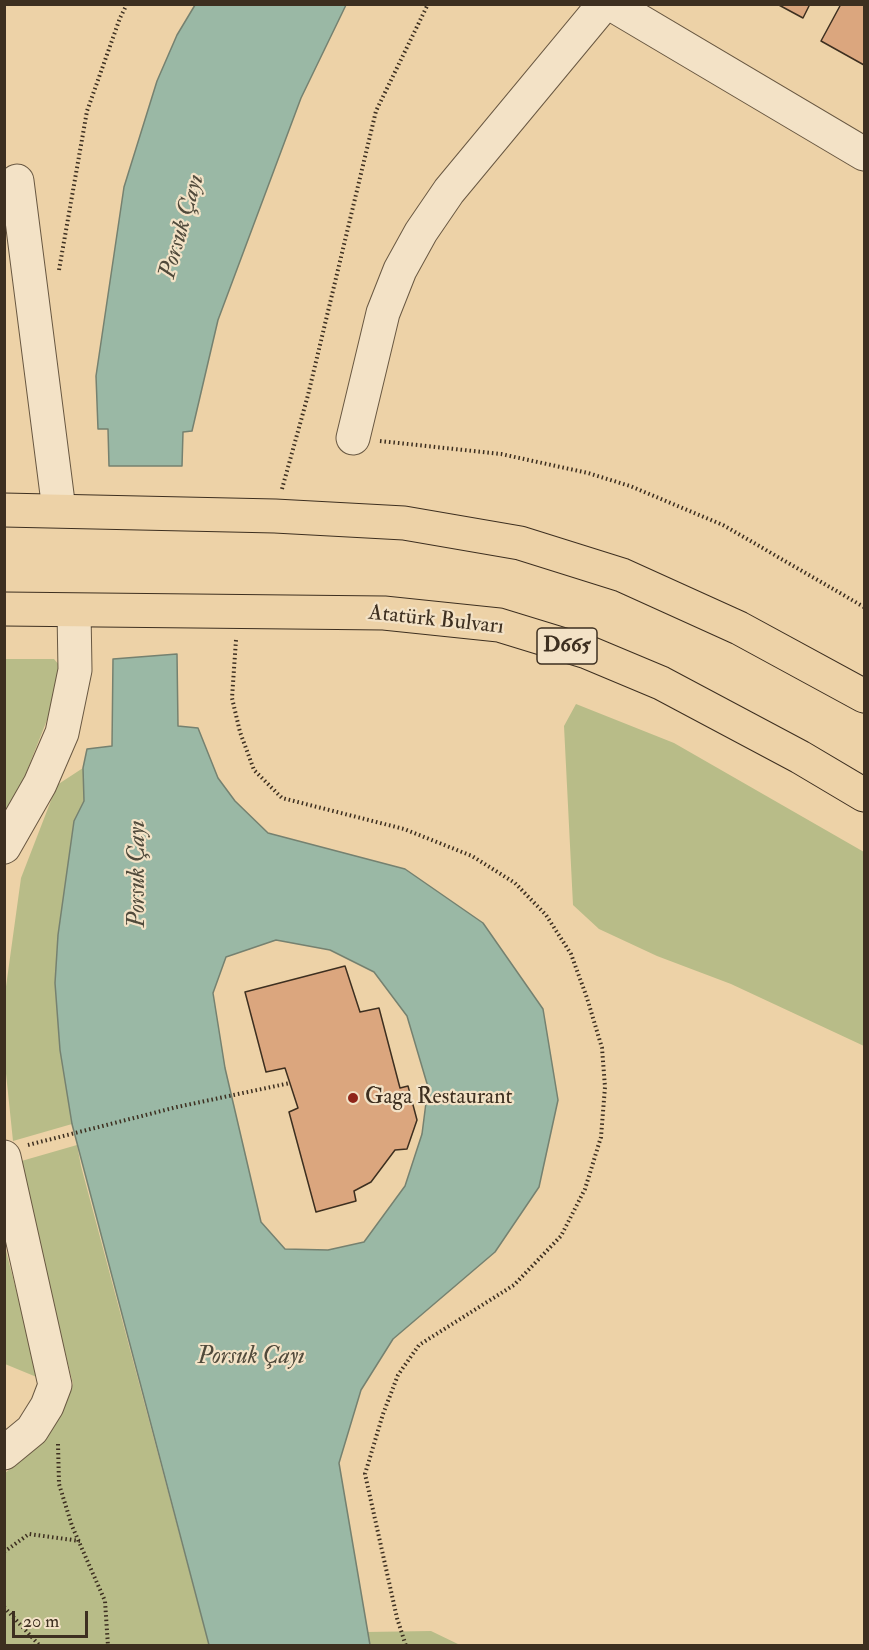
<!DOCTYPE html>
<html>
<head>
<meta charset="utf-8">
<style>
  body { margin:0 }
  #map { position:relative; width:869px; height:1650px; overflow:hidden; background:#edd2a7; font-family:"IM FELL Double Pica",serif }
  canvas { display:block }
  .frame { position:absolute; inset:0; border:6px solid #3d2f20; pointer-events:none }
  .scale { position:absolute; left:12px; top:1611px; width:76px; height:27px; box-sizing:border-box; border:3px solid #3d2f20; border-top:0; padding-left:8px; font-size:18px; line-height:21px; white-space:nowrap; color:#3d2f20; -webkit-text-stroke:4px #f3e2c6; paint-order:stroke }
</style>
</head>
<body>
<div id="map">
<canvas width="869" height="1650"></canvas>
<div class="frame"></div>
<div class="scale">20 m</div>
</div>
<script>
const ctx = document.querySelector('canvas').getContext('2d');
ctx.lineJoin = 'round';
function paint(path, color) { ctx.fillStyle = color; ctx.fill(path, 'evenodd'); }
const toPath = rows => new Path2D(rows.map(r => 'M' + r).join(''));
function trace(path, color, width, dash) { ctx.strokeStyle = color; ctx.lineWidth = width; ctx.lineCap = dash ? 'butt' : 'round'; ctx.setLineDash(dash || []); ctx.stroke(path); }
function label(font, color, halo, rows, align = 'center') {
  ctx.font = font + ' "IM FELL Double Pica",serif'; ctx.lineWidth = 4.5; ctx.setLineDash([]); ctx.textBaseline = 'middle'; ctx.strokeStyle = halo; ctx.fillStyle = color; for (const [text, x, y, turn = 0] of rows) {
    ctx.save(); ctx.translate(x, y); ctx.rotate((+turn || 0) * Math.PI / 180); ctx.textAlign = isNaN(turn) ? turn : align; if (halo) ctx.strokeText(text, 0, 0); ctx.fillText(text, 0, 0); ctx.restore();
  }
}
paint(toPath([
  [5,659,54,659,60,666,60,687,19,791,5,817],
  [576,704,674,743,864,852,864,1046,731,984,657,956,599,929,573,905,564,726],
  [83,768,84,801,74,822,58,935,55,983,60,1050,72,1124,13,1141,5,1064,4,1001,21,878,57,785],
  [77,1145,81,1166,209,1645,5,1646,5,1473,35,1449,73,1384,18,1162],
  [5,1247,39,1378,5,1364],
  [431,1631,460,1645,370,1645,366,1632]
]), '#b8bc88');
const water = toPath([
  [195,5,346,5,301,98,218,320,192,431,183,432,182,466,109,466,108,429,98,429,96,376,124,187,157,81,177,35,195,5],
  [177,654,178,726,198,728,218,778,235,801,268,833,405,869,483,923,543,1009,558,1100,539,1187,495,1252,393,1339,361,1390,339,1463,370,1645,209,1645,72,1124,60,1050,55,983,58,935,74,821,84,801,83,768,87,749,112,746,113,659,177,654],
  [276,940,330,950,374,972,407,1016,428,1087,422,1134,405,1186,364,1242,328,1250,285,1249,261,1222,225,1068,213,993,226,957,276,940]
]);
paint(water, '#9ab8a5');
trace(water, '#758170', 1.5);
const building = toPath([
  [777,4,810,4,803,18,777,4],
  [841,4,864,4,864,65,821,41,841,4],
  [345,966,360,1012,379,1008,400,1088,408,1086,417,1120,407,1149,395,1150,371,1182,354,1191,356,1201,316,1212,289,1112,298,1108,285,1068,266,1072,245,992,345,966]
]);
paint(building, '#dba67e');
trace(building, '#3d2f20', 1.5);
const minor = toPath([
  [611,4,864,154],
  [17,181,59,510],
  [353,438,383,313,400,270,421,232,449,191,604,4],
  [4,847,40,784,62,733,75,670,74,611],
  [4,1157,55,1385,47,1406,32,1430,4,1453]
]);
const highway = toPath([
  [4,510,275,516,404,523,520,543,622,575,739,628,864,696],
  [4,609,384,613,499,625,587,652,661,683,800,757,864,795]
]);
trace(minor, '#695842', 35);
trace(highway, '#3d2f20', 35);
trace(toPath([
  [59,270,87,111,120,18,127,4],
  [380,441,501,454,588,473,630,486,723,525,864,607],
  [282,489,308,395,376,111,428,4],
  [236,640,232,698,240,732,254,770,282,798,404,829,472,856,515,883,546,915,571,954,587,998,602,1048,605,1087,601,1137,585,1189,561,1236,514,1285,419,1345,398,1375,383,1414,365,1474,397,1618,406,1646],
  [28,1145,177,1107,290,1083],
  [58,1444,59,1484,72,1526,105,1601,108,1646],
  [4,1552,29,1534,80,1541],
  [4,1607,40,1646]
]), '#3d2f20', 4, [1.5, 3]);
trace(minor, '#f3e2c6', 33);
trace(highway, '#edd2a7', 33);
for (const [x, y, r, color] of [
  [353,1098,6,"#8f2418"]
]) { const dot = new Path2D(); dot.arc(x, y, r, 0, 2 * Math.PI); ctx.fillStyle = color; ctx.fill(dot); trace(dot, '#f3e2c6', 2); }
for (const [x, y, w] of [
  [567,646,60]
]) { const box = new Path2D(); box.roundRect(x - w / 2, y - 18, w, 36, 4.5); ctx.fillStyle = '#f3e2c6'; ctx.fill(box); trace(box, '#3d2f20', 1.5); }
label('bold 21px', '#3d2f20', null, [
  ["D665",567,646]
]);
label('22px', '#3d2f20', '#f3e2c6', [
  ["Atatürk Bulvarı",436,621,6]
]);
label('22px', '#3d2f20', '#f3e2c6', [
  ["Gaga Restaurant",365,1098]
], 'left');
label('italic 24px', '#504a3b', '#f3e2c6', [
  ["Porsuk Çayı",183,227,-74],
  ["Porsuk Çayı",139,874,-90],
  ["Porsuk Çayı",251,1358]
]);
</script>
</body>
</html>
